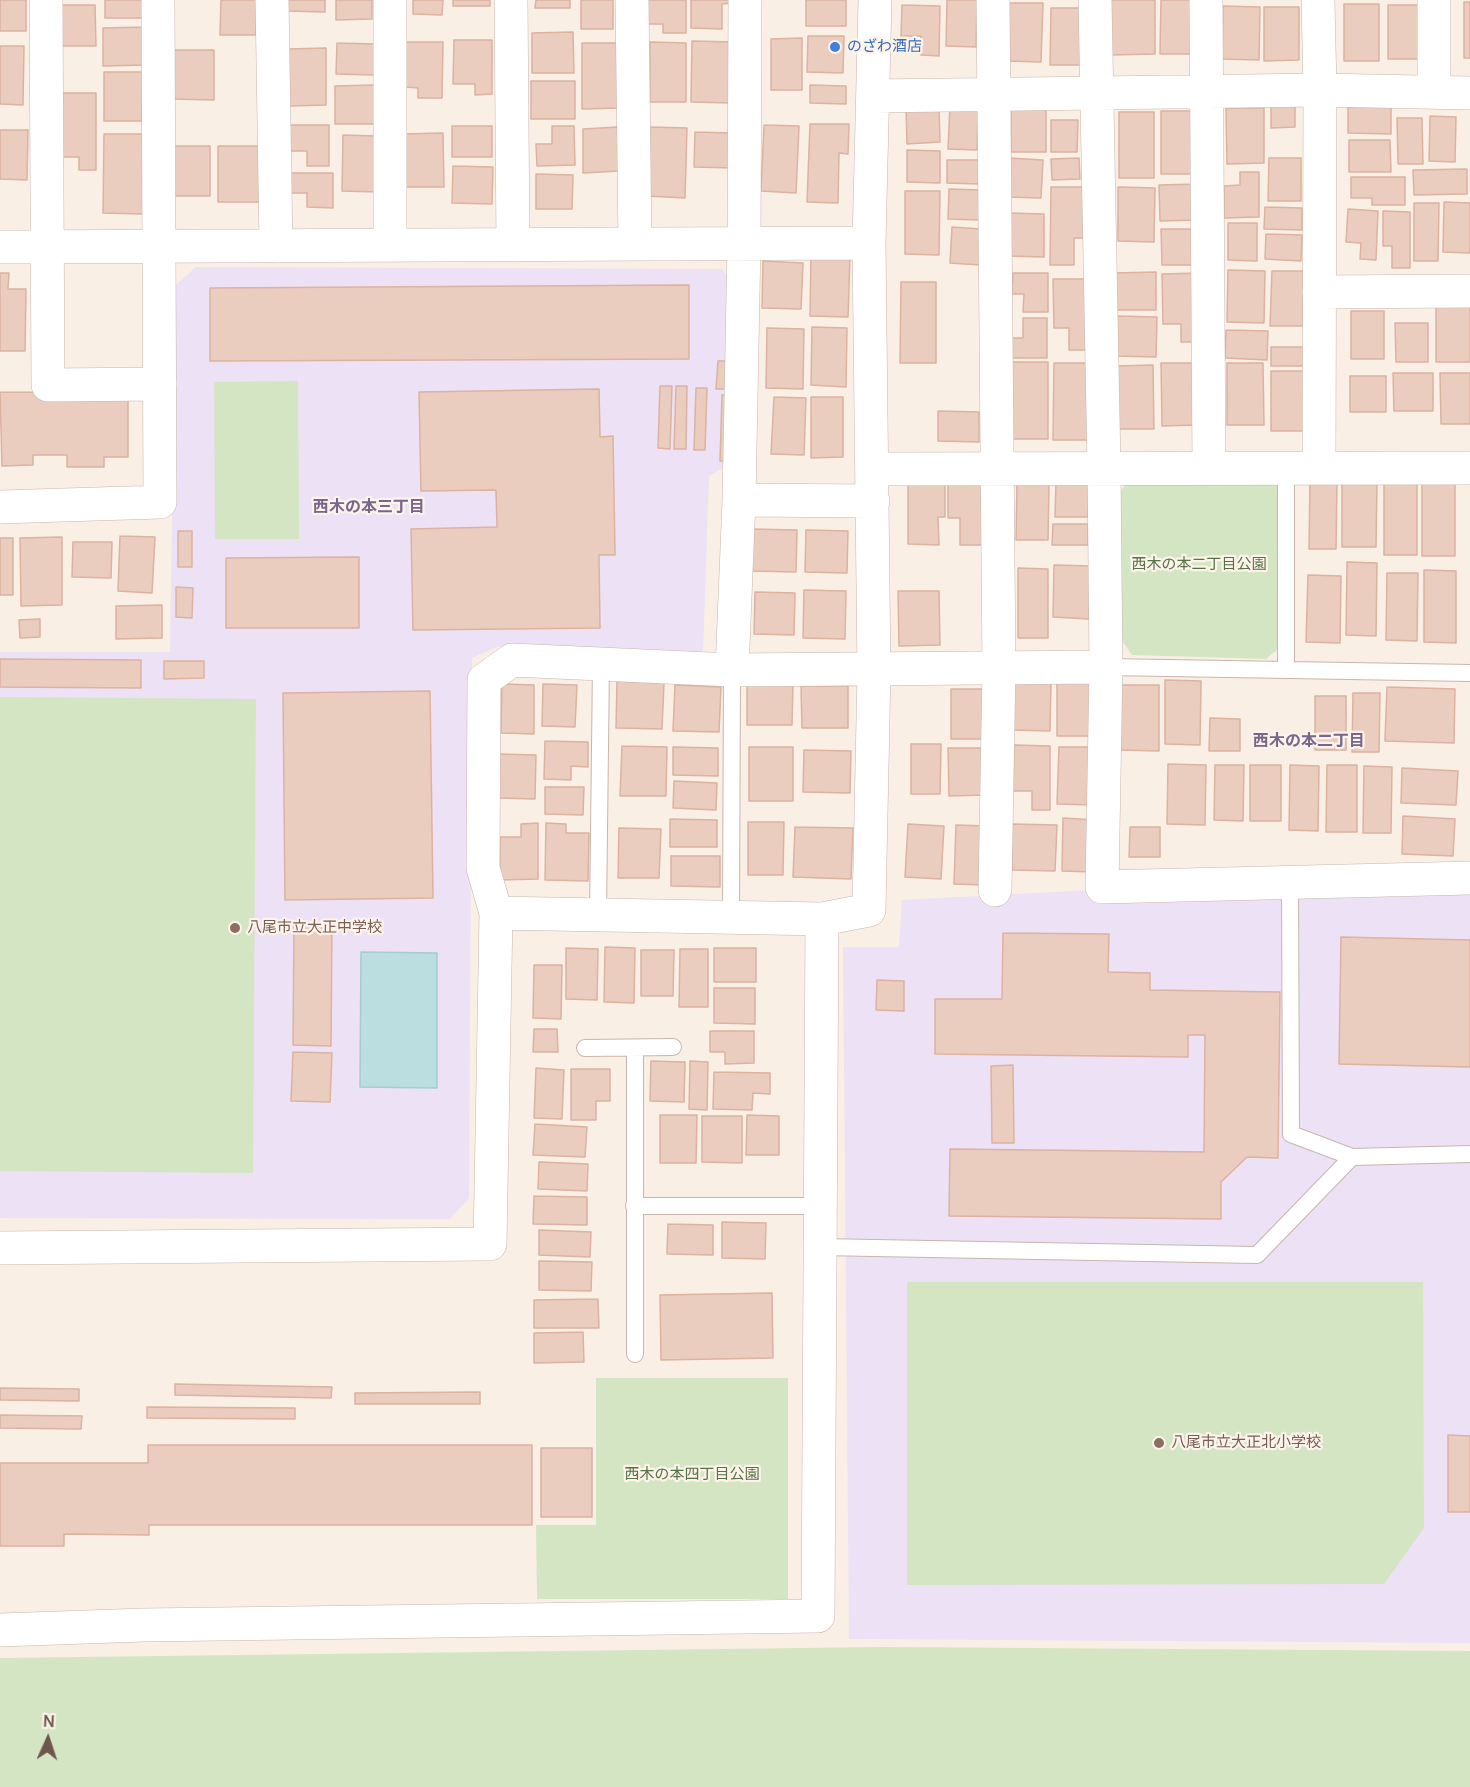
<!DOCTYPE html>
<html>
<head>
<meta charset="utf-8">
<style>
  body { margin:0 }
  #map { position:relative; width:1470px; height:1787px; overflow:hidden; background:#f9efe4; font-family:Manrope,sans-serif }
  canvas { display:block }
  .north { position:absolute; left:18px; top:1709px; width:60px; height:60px; -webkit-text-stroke:4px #fcf3ea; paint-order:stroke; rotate:3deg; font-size:16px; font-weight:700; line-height:24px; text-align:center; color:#6e564d }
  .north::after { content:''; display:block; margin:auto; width:21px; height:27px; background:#6e564d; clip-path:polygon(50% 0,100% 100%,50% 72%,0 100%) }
</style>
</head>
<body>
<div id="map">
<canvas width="1470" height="1787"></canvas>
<div class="north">N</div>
</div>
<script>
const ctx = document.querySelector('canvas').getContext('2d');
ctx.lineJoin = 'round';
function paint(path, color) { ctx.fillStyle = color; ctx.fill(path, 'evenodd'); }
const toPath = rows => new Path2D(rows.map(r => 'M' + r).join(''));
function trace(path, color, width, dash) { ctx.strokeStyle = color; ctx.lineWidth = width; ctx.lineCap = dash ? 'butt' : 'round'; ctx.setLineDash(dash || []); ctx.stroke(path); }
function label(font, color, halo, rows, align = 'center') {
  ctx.font = font + ' Manrope,"Noto Sans JP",sans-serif'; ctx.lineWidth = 4.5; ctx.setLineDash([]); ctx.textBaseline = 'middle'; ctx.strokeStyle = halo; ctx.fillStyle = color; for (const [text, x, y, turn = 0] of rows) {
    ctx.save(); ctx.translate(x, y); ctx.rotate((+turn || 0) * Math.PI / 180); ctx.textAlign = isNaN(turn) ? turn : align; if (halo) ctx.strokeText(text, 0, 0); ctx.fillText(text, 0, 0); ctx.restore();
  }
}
paint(toPath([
  [196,267,722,269,732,283,728,465,709,476,703,653,612,653,606,647,497,647,472,658,469,1198,450,1219,0,1218,0,652,170,652,176,285],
  [1470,888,1470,1643,849,1639,843,947,899,947,902,900,1093,890]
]), '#ece1f5');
paint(toPath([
  [298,381,299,539,215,539,214,382],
  [1133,477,1281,479,1278,649,1266,659,1132,655,1120,638,1118,493],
  [0,697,256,699,253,1173,0,1171],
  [907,1282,1423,1282,1424,1528,1384,1584,907,1585],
  [596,1378,788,1378,788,1599,537,1599,536,1525,596,1525],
  [882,1647,1470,1651,1470,1787,0,1787,0,1658]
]), '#d4e5c4');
const water = toPath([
  [361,952,437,953,437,1088,360,1087,361,952]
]);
paint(water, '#bbdee0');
trace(water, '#a3cdd0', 1.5);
const building = toPath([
  [0,0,26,0,26,31,0,31,0,0],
  [105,0,145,0,145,18,105,18,105,0],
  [221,0,256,0,256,35,220,35,221,0],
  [288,0,325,0,325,12,288,11,288,0],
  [336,0,372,0,372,19,336,20,336,0],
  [413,0,443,0,442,15,413,14,413,0],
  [453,0,490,0,490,6,453,6,453,0],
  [536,0,570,0,570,8,535,8,536,0],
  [581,0,613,0,613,29,581,29,581,0],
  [646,0,686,0,686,33,663,33,663,24,646,24,646,0],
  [691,0,732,0,732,3,722,4,722,29,691,28,691,0],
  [806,0,846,0,846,26,806,26,806,0],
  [947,0,977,0,976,47,946,46,947,0],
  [1110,0,1155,0,1155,54,1110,55,1110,0],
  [1161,0,1191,0,1191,54,1160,54,1161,0],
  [1464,2,1470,2,1470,58,1464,58,1464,2],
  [1007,3,1043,3,1041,62,1006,61,1007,3],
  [1344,4,1379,4,1379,61,1344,61,1344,4],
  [60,5,95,5,96,46,60,46,60,5],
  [902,5,940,6,939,56,921,55,921,36,901,36,902,5],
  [1388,5,1422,5,1423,59,1388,59,1388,5],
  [1223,6,1260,7,1259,60,1222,59,1223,6],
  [1264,7,1299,7,1299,60,1264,61,1264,7],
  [1051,8,1087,8,1086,65,1050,65,1051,8],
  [145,27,146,65,103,66,103,28,145,27],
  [573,32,574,73,532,73,532,33,573,32],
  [808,36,844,36,843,73,807,72,808,36],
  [802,38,802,90,771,90,771,39,802,38],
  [454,40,492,40,492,94,475,95,475,84,453,84,454,40],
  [692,41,734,42,732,103,691,102,692,41],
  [405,42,443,42,442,98,418,98,418,88,404,87,405,42],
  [650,42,686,43,686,102,650,102,650,42],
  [337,43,374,44,374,75,336,74,337,43],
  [582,43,618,43,619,108,582,109,582,43],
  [0,46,24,46,23,105,0,104,0,46],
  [326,48,326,105,289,106,288,49,326,48],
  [174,50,214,50,214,100,173,99,174,50],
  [104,72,143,72,142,121,104,121,104,72],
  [531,81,575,81,575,119,531,119,531,81],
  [375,85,375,124,335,124,335,86,375,85],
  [810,85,846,86,846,104,810,103,810,85],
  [59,93,96,93,96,170,79,170,79,157,59,157,59,93],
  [950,105,978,106,977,150,948,149,950,105],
  [939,106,940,142,907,144,906,108,939,106],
  [1271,106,1295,106,1295,127,1271,128,1271,106],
  [1348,107,1391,107,1391,134,1348,133,1348,107],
  [1046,108,1046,152,1011,152,1011,109,1046,108],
  [1226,108,1264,108,1264,163,1227,164,1226,108],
  [1161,111,1196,111,1195,174,1161,174,1161,111],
  [1119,112,1154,112,1154,178,1119,178,1119,112],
  [1430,116,1456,117,1455,162,1429,161,1430,116],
  [1397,118,1422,118,1423,164,1398,164,1397,118],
  [1051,120,1078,120,1077,152,1051,152,1051,120],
  [810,124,849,124,848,154,839,153,838,203,807,202,810,124],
  [288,125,329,125,329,166,307,166,307,151,288,151,288,125],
  [764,125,799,126,796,193,761,191,764,125],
  [452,126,492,126,492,157,452,157,452,126],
  [552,126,574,126,575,165,537,166,536,144,552,144,552,126],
  [618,127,619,171,583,173,583,129,618,127],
  [650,127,687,128,685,198,647,196,650,127],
  [0,130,28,130,27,180,0,179,0,130],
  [695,132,734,133,733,168,694,167,695,132],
  [443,133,444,187,404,187,403,134,443,133],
  [104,134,143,134,143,214,103,213,104,134],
  [343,135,377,136,377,192,342,191,343,135],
  [1349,140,1390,140,1391,172,1349,172,1349,140],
  [173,146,210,146,210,196,172,196,173,146],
  [218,146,259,146,259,202,218,202,218,146],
  [907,150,940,151,940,183,907,182,907,150],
  [1009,158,1043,160,1041,198,1007,197,1009,158],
  [1079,158,1080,179,1052,180,1051,159,1079,158],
  [1269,158,1301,158,1301,201,1268,201,1269,158],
  [947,160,979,160,979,184,947,183,947,160],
  [453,166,493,167,492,204,452,203,453,166],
  [1467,169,1467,194,1414,195,1413,170,1467,169],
  [1240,172,1259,172,1259,217,1224,218,1224,186,1240,185,1240,172],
  [290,173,333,173,333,208,307,207,307,193,290,193,290,173],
  [536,174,573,175,572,209,536,209,536,174],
  [1351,177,1405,177,1405,205,1372,205,1372,198,1351,198,1351,177],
  [1199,184,1200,220,1160,221,1159,185,1199,184],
  [1051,187,1087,187,1086,238,1074,238,1074,265,1050,265,1051,187],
  [1118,187,1155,188,1154,242,1118,241,1118,187],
  [949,189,980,190,979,220,948,219,949,189],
  [905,191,940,191,939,255,905,254,905,191],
  [1444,202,1470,203,1470,253,1443,252,1444,202],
  [1414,203,1439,203,1438,261,1414,261,1414,203],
  [1265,207,1302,208,1302,230,1264,229,1265,207],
  [1348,209,1378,211,1376,260,1360,259,1361,243,1346,242,1348,209],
  [1383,211,1410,212,1410,268,1392,268,1392,246,1383,246,1383,211],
  [1008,213,1044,214,1044,257,1008,256,1008,213],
  [1228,223,1257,223,1257,261,1228,260,1228,223],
  [952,227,981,229,980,265,950,263,952,227],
  [1161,229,1197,229,1197,265,1162,265,1161,229],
  [1266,234,1302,235,1301,261,1265,259,1266,234],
  [811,255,850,256,848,317,810,316,811,255],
  [763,261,803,263,801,309,762,308,763,261],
  [1228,270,1265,271,1264,323,1227,322,1228,270],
  [1272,271,1304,271,1303,326,1270,326,1272,271],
  [1156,272,1156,310,1115,310,1115,273,1156,272],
  [0,273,9,273,8,289,26,289,25,351,0,351,0,273],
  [1013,273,1048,273,1048,312,1023,312,1024,294,1012,294,1013,273],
  [1201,273,1201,342,1181,342,1181,324,1163,324,1162,274,1201,273],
  [1053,279,1085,279,1086,350,1069,350,1069,328,1054,328,1053,279],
  [901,282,936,282,936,363,900,363,901,282],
  [689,285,689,359,210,361,210,288,689,285],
  [1436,307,1470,307,1470,362,1436,362,1436,307],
  [1351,311,1384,311,1384,359,1351,359,1351,311],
  [1116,316,1157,317,1156,357,1116,356,1116,316],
  [1023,318,1047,318,1047,358,1011,358,1011,338,1023,338,1023,318],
  [1395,323,1428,323,1428,362,1396,362,1395,323],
  [812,327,847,328,846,387,811,385,812,327],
  [767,328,804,329,803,389,766,388,767,328],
  [1226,330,1268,331,1267,360,1225,358,1226,330],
  [1271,347,1305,347,1304,366,1271,366,1271,347],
  [718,361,728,361,726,389,716,389,718,361],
  [1012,362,1048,362,1048,439,1012,439,1012,362],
  [1054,363,1090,363,1089,440,1053,440,1054,363],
  [1161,363,1196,363,1197,425,1162,426,1161,363],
  [1227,363,1263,363,1264,425,1227,425,1227,363],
  [1153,365,1154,429,1117,429,1116,366,1153,365],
  [1271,371,1306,371,1306,431,1271,431,1271,371],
  [1393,373,1433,373,1433,411,1394,411,1393,373],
  [1440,373,1470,373,1470,424,1441,424,1440,373],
  [1350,376,1386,376,1386,412,1350,412,1350,376],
  [660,386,672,386,670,449,658,448,660,386],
  [676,386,687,386,686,449,674,449,676,386],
  [696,388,707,388,705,450,694,450,696,388],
  [599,389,600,437,613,436,615,555,599,555,600,628,413,630,411,529,497,527,496,490,421,491,419,392,599,389],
  [0,392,128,393,128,457,104,457,104,467,67,467,67,455,33,455,33,465,2,466,0,392],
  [722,395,733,395,731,461,720,461,722,395],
  [774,397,806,398,804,455,771,454,774,397],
  [811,397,843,397,843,457,811,458,811,397],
  [938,411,979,412,979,442,938,441,938,411],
  [1310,479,1337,480,1336,549,1309,549,1310,479],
  [1056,481,1089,482,1088,517,1055,517,1056,481],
  [1342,481,1377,482,1376,547,1342,547,1342,481],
  [1384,481,1417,481,1417,555,1384,555,1384,481],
  [908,482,945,483,945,517,938,517,939,545,908,544,908,482],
  [1422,482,1455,482,1455,556,1422,556,1422,482],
  [948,483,984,483,984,545,960,545,960,518,948,518,948,483],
  [1017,483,1049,484,1048,540,1016,540,1017,483],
  [1053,524,1088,524,1088,545,1052,545,1053,524],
  [751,529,797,530,796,572,751,571,751,529],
  [806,530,848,531,847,573,805,572,806,530],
  [178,531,192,531,192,567,178,567,178,531],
  [120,536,155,537,152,593,118,591,120,536],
  [62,537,62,605,21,606,20,538,62,537],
  [0,538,13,538,13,595,0,595,0,538],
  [73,542,112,542,111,578,72,577,73,542],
  [359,557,359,628,226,628,226,558,359,557],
  [1347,562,1377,563,1376,636,1346,635,1347,562],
  [1054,565,1091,566,1089,619,1053,617,1054,565],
  [1018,568,1048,569,1048,638,1018,638,1018,568],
  [1424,570,1456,571,1456,643,1424,642,1424,570],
  [1387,573,1418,573,1417,641,1386,640,1387,573],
  [1308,575,1341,576,1340,643,1306,642,1308,575],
  [176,587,193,588,192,618,176,617,176,587],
  [804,590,846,591,845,639,803,638,804,590],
  [898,591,939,591,940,645,899,646,898,591],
  [755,592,795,593,794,635,754,634,755,592],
  [162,605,162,638,116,639,116,606,162,605],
  [40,619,40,637,20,638,19,620,40,619],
  [0,659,141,660,141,688,0,687,0,659],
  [164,661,204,661,204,678,164,679,164,661],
  [1093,679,1093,736,1057,736,1057,680,1093,679],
  [1165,680,1201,681,1200,745,1165,744,1165,680],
  [617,681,664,683,662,729,616,728,617,681],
  [1014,681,1051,681,1050,731,1013,730,1014,681],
  [747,682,793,683,792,725,747,725,747,682],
  [502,684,534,685,534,734,501,733,502,684],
  [543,684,577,685,575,727,542,726,543,684],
  [675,685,721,687,719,732,673,731,675,685],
  [1121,685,1159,685,1159,751,1120,750,1121,685],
  [801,686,848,686,848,728,802,728,801,686],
  [1387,687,1455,689,1454,743,1385,741,1387,687],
  [951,689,984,689,985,739,951,739,951,689],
  [430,691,433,898,285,900,283,693,430,691],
  [1353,693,1380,693,1379,752,1352,752,1353,693],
  [1315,696,1346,696,1346,750,1315,750,1315,696],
  [1210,718,1240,719,1240,751,1209,751,1210,718],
  [545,741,588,742,588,767,571,766,571,780,544,779,545,741],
  [911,744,941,744,940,794,911,794,911,744],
  [1014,745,1050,746,1050,810,1032,810,1032,791,1013,791,1014,745],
  [622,746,667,747,666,796,620,796,622,746],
  [673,747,718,748,718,776,673,775,673,747],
  [749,747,793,747,793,801,749,801,749,747],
  [1059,747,1094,747,1093,805,1057,804,1059,747],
  [948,748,984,748,985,795,949,796,948,748],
  [804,750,851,751,850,793,803,792,804,750],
  [499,754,536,755,535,799,498,798,499,754],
  [1168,764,1206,765,1205,825,1167,824,1168,764],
  [1215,765,1244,765,1243,821,1214,820,1215,765],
  [1250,765,1281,765,1281,821,1250,821,1250,765],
  [1290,765,1319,766,1318,831,1289,830,1290,765],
  [1327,765,1357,765,1357,832,1326,832,1327,765],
  [1364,766,1392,767,1391,833,1363,833,1364,766],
  [1402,768,1458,771,1456,805,1401,803,1402,768],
  [674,781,717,783,716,810,673,808,674,781],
  [545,787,584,787,583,815,545,814,545,787],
  [1403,816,1455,819,1453,856,1402,854,1403,816],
  [1063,818,1096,820,1094,872,1062,871,1063,818],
  [670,819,717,820,717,847,670,847,670,819],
  [748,822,784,822,783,875,748,875,748,822],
  [538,823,538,879,500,880,500,837,521,837,521,824,538,823],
  [546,823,566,824,566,833,589,833,588,881,545,880,546,823],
  [908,824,944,826,941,879,905,877,908,824],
  [1012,824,1057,825,1055,871,1012,870,1012,824],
  [956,825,986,826,985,885,954,884,956,825],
  [795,827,853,828,851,879,793,877,795,827],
  [1130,827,1160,827,1160,857,1129,857,1130,827],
  [619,828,661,829,659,878,618,878,619,828],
  [671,856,720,856,720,887,671,886,671,856],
  [294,924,332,924,331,1046,293,1045,294,924],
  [1003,933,1109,934,1108,972,1150,973,1150,990,1280,992,1278,1158,1247,1157,1221,1182,1221,1219,949,1216,950,1149,1204,1152,1205,1035,1188,1035,1188,1057,935,1054,935,999,1002,999,1003,933],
  [1341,937,1470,940,1470,1067,1339,1064,1341,937],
  [605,947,635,948,634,1003,604,1002,605,947],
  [566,948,598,949,597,1000,566,999,566,948],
  [714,948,756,948,756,982,714,982,714,948],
  [680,949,708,949,708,1007,679,1007,680,949],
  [641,950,674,950,673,996,641,996,641,950],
  [534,965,562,965,561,1019,533,1018,534,965],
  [877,980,904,981,904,1011,876,1010,877,980],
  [714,988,755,988,755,1024,714,1023,714,988],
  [534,1029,557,1029,558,1052,533,1052,534,1029],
  [710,1031,754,1031,754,1063,725,1064,725,1052,710,1052,710,1031],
  [293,1052,332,1053,330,1102,291,1101,293,1052],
  [651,1061,685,1062,684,1102,650,1101,651,1061],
  [690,1061,708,1062,707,1110,689,1109,690,1061],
  [1013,1065,1014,1143,992,1143,991,1066,1013,1065],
  [536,1068,564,1070,562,1119,534,1118,536,1068],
  [571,1069,610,1069,610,1101,596,1101,596,1120,571,1120,571,1069],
  [714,1072,770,1073,770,1094,753,1093,752,1110,713,1109,714,1072],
  [660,1115,697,1115,696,1163,660,1163,660,1115],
  [747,1115,779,1116,779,1155,746,1155,747,1115],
  [702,1116,742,1116,742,1163,702,1162,702,1116],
  [535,1124,587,1127,585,1157,533,1155,535,1124],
  [539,1162,588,1164,587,1191,538,1189,539,1162],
  [534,1196,587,1197,587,1225,533,1224,534,1196],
  [722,1222,766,1223,765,1259,722,1258,722,1222],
  [668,1224,713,1225,713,1255,667,1254,668,1224],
  [539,1230,591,1232,590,1257,539,1255,539,1230],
  [539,1261,592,1262,591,1291,539,1290,539,1261],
  [772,1293,773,1358,661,1360,660,1295,772,1293],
  [598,1299,599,1328,534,1328,534,1300,598,1299],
  [583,1332,584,1362,534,1363,534,1333,583,1332],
  [175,1384,332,1387,331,1398,175,1395,175,1384],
  [0,1388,79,1389,79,1401,0,1400,0,1388],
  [480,1392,480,1404,355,1404,355,1393,480,1392],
  [147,1407,295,1408,295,1419,147,1418,147,1407],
  [0,1415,82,1416,81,1429,0,1428,0,1415],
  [1448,1435,1470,1436,1470,1512,1448,1512,1448,1435],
  [148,1445,532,1445,532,1525,149,1525,149,1535,64,1534,64,1546,0,1546,0,1463,148,1463,148,1445],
  [541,1448,592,1448,592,1517,541,1517,541,1448]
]);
paint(building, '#ebcdbf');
trace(building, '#dcb2a1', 1.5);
const service = toPath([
  [1106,667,1470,673],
  [1286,670,1286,468],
  [1290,883,1291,1134,1352,1157],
  [598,915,601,664],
  [731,918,732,670],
  [585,1048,673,1047],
  [635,1048,635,1354],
  [634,1206,820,1206],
  [820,1247,1257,1255,1352,1157,1470,1154]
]);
const minor = toPath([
  [46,0,48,385,160,384],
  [272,0,276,246],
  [390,0,390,245],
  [511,0,513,245],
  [632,0,635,244],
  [993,0,999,669,995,890],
  [1095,0,1104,467,1106,667,1102,887,1470,878],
  [1206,0,1209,468],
  [1318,0,1320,90,1319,468],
  [1434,0,1434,92],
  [875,96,1320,90,1470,93],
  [0,247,869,243],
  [1319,292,1470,291],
  [872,469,1470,468],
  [739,500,873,501],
  [0,507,160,502,158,0],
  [732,670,739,500,744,244,745,0],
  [496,913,822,919,869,910,874,671,869,243,875,0],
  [0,1248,490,1244,496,913,483,868,484,680,512,660,732,670,1106,667],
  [0,1630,144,1625,818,1616,822,919]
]);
trace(service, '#c8b6ac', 18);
trace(minor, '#c8b6ac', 34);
trace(service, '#fff', 16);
trace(minor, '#fff', 33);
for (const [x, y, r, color] of [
  [835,47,6,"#3f7fe0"],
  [235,928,6,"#8d6e63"],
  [1159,1443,6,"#8d6e63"]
]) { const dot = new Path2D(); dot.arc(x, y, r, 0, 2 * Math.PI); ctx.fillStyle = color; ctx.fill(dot); trace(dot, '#fcf3ea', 2); }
label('15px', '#366cbe', '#fcf3ea', [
  ["のざわ酒店",847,47]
], 'left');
label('15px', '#577346', '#fcf3ea', [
  ["西木の本二丁目公園",1199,565],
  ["西木の本四丁目公園",692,1475]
]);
label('15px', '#785e54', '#fcf3ea', [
  ["八尾市立大正中学校",247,928],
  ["八尾市立大正北小学校",1171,1443]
], 'left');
label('bold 16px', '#7a658b', '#fcf3ea', [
  ["西木の本三丁目",369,508],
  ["西木の本二丁目",1309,742]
]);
</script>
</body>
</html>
